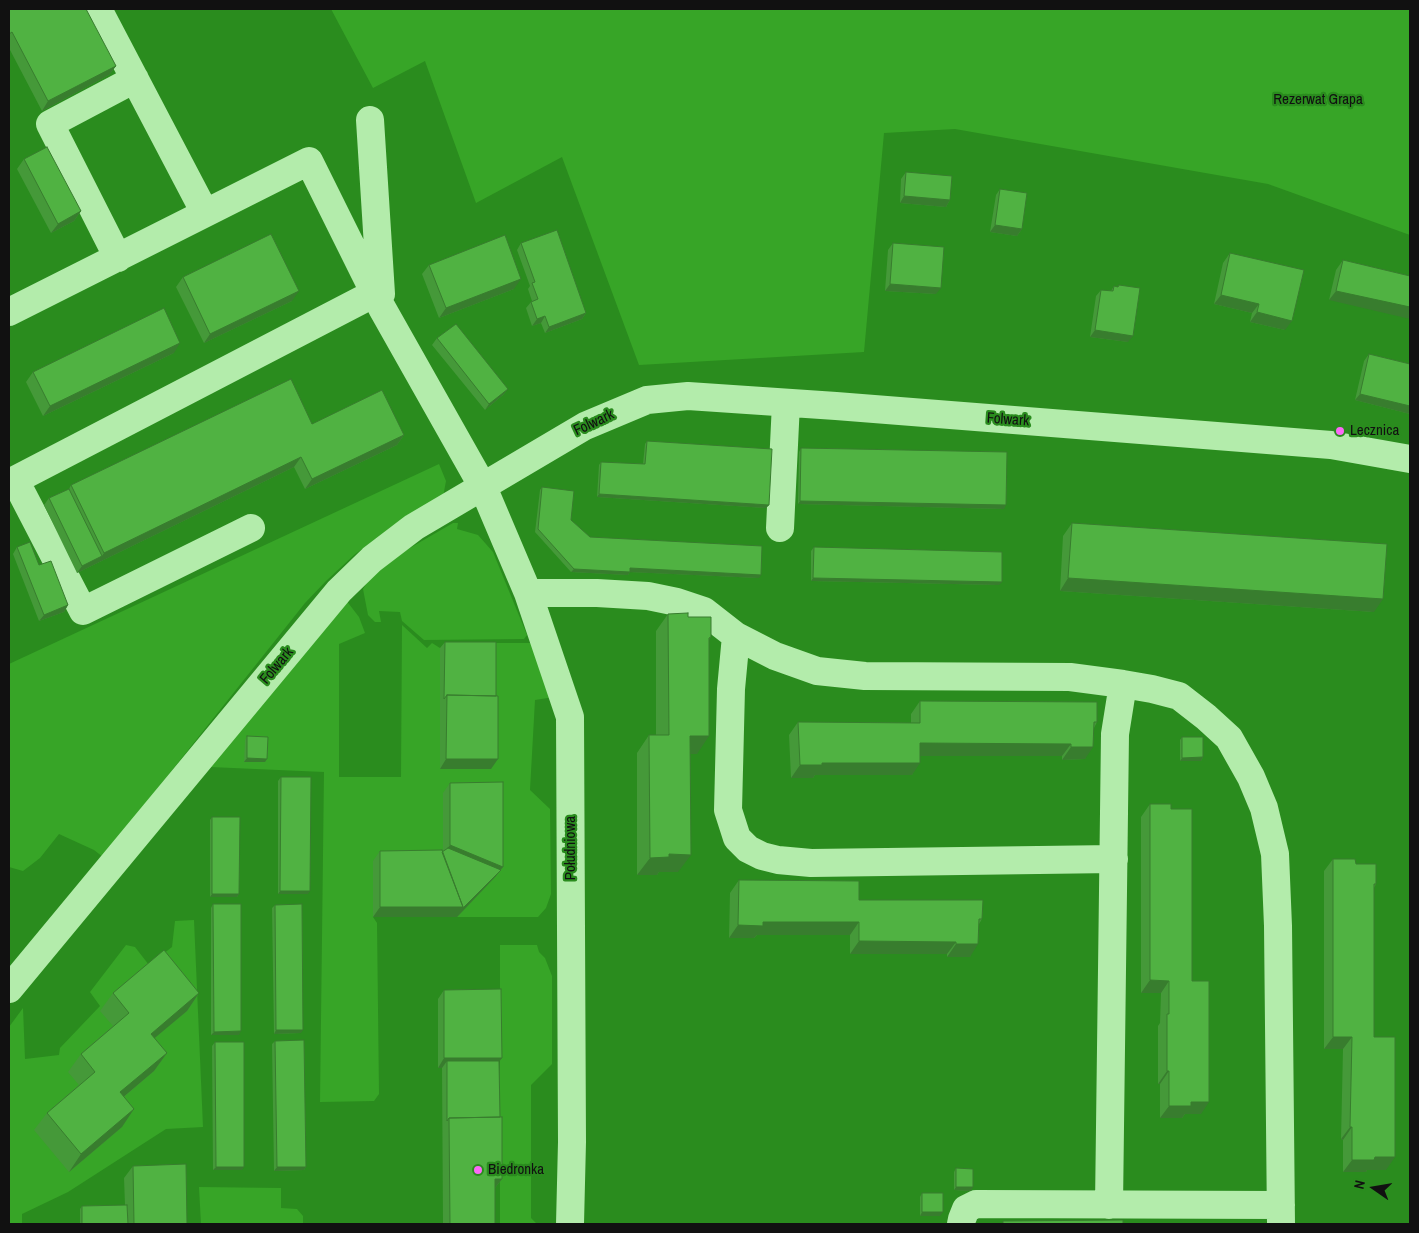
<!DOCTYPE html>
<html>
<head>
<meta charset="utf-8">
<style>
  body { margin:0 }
  #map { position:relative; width:1419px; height:1233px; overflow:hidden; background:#2a8c1e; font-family:"Archivo Narrow",sans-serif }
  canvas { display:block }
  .frame { position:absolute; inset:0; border:10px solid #111; pointer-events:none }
  .north { position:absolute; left:1349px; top:1163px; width:50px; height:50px; -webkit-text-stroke:4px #2a8c1e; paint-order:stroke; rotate:283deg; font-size:14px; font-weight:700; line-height:20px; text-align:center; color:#111 }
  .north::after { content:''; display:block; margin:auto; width:18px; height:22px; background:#111; clip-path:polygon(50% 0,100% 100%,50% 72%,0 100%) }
</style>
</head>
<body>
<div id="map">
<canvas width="1419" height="1233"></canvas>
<div class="frame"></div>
<div class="north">N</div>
</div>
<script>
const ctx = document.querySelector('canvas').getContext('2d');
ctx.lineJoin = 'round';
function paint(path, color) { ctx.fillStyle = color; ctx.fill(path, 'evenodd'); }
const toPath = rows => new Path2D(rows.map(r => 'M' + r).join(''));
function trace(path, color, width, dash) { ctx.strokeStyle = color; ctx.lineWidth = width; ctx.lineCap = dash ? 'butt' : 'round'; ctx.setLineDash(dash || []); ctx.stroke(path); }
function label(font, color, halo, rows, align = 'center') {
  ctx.font = font + ' "Archivo Narrow",sans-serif'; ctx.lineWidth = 4.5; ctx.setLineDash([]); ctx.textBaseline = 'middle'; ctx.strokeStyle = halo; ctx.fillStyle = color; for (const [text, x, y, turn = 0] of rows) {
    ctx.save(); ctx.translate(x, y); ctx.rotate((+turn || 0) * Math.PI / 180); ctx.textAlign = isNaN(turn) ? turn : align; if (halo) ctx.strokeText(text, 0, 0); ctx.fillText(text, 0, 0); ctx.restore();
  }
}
paint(toPath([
  [331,9,1410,9,1410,235,1268,184,955,129,884,133,864,352,639,365,562,157,476,203,425,61,373,88],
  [439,464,446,481,443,497,395,524,354,555,326,581,305,603,103,857,94,850,59,834,40,858,23,871,9,867,9,664],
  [453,523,458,523,457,529,478,535,493,552,527,635,524,639,424,640,402,621,400,612,379,611,381,622,375,622,368,615,363,589,371,576,403,552],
  [339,591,359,617,365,633,339,644,339,777,401,777,402,625,427,648,432,643,440,648,440,769,492,643,532,643,554,697,535,700,530,790,550,809,551,894,546,908,538,917,457,917,496,876,443,854,373,861,373,917,377,923,379,1094,374,1101,320,1102,324,772,210,767],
  [194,920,203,1127,166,1129,68,1192,22,1214,22,1224,9,1224,9,1027,23,1008,25,1059,59,1055,60,1048,100,1006,90,992,126,945,135,947,149,965,172,947,175,921],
  [500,945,537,945,539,952,545,958,552,976,552,1064,531,1085,531,1218,537,1224,500,1224],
  [199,1187,281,1188,281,1208,297,1209,303,1216,303,1224,201,1224]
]), '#37a527');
trace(toPath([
  [98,9,205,213],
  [370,120,381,294],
  [118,258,50,124,135,79],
  [9,312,309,161,382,308,483,487,528,593,570,717,572,1142,570,1224],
  [251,528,83,611,15,480,375,293],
  [780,528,786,403],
  [528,593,597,593,648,596,677,602,704,611,736,636,775,656,817,671,865,676,1070,677,1123,684,1152,689,1179,696,1206,717,1229,738,1251,777,1264,808,1275,854,1278,926,1281,1224],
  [736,636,731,689,728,810,737,838,748,849,762,856,778,860,811,863,1114,859],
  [9,989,339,591,372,559,414,527,585,426,647,400,688,396,836,406,1331,445,1410,459],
  [1109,1205,1115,734,1123,684],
  [961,1224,962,1219,966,1209,976,1204,1281,1205]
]), '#b3ecab', 28);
paint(toPath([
  [9,9,116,66,109,75,42,111,9,48],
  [24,159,81,211,74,221,51,233,17,169],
  [906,172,950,200,946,207,900,203,901,179],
  [1000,189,1022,229,1017,236,990,232,996,195],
  [521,243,586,313,582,319,545,333,541,323,532,326,526,308,531,302,532,301,528,289,530,286,517,250],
  [893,243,936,294,885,291,888,250],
  [1230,253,1285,330,1250,322,1252,313,1214,304,1223,263],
  [1343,260,1410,276,1329,300,1336,270],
  [429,265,514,289,439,318,422,274],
  [183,277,292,301,204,343,176,287],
  [1119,285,1128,342,1090,337,1096,296,1101,290,1111,291,1114,286,1118,287],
  [437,338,508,389,503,395,485,410,432,345],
  [174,353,43,416,26,382,33,372],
  [1369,354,1410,364,1410,414,1355,400,1364,361],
  [312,424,404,435,397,445,305,489,294,467,77,573,44,505,49,498,69,489,71,485],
  [647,441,769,505,766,508,597,497,599,465,601,462,643,464,645,444],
  [801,448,1004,509,798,504,799,452],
  [542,487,571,520,590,537,759,578,630,572,628,575,571,572,535,532,540,490],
  [1072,523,1374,612,1060,591,1063,536],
  [17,547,39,565,68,605,64,612,39,621,13,554],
  [814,547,999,585,811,581,811,551],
  [668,614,688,617,711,637,709,640,697,754,690,754,678,872,659,872,657,875,637,875,637,753,649,735,656,735,656,631],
  [445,642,496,696,491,769,440,769,440,648],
  [920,701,1097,722,1094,728,1085,759,1062,760,1062,756,920,756,912,775,815,775,813,778,791,778,789,735,798,722,911,723,911,714],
  [247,736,267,759,265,762,244,762,245,740],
  [1182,737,1203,757,1201,761,1180,761,1180,740],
  [281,777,308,894,278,894,278,781],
  [450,783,503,867,496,876,457,917,373,917,373,861,380,851,443,851,443,793],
  [1150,804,1171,809,1192,981,1201,1114,1185,1114,1182,1118,1160,1118,1160,1084,1158,1084,1158,1026,1160,1023,1161,993,1141,993,1141,817],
  [212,817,239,894,237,897,210,897,210,820],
  [1333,859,1356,864,1376,884,1374,888,1374,1037,1386,1170,1367,1170,1366,1172,1343,1172,1343,1140,1341,1139,1343,1049,1324,1049,1324,871],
  [739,880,859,900,982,919,979,924,970,957,947,957,947,954,850,954,850,935,757,935,754,938,729,938,730,893],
  [213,904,239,1035,211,1035,211,908],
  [275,905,301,1033,274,1034,272,908],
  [444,990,499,1061,500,1117,502,1179,495,1188,495,1224,443,1224,442,1068,438,1068,438,999],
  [113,993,199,993,187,1011,154,1038,167,1053,154,1071,124,1097,122,1127,69,1172,34,1130,47,1113,79,1085,68,1072,81,1054,113,1026,100,1011],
  [275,1041,306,1167,304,1170,274,1171,272,1044],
  [215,1042,242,1170,213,1170,212,1046],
  [133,1166,187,1224,80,1224,80,1209,82,1206,125,1205,124,1178],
  [956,1168,971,1191,954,1190,954,1172],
  [922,1193,940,1216,920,1216,920,1197]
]), '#459939');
paint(toPath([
  [116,66,109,75,42,111,48,101],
  [904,196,950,200,946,207,900,203],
  [81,211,74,221,51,233,58,224],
  [995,225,1022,229,1017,236,990,232],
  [521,279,514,289,439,318,446,308],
  [890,284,941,288,936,294,885,291],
  [299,291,292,301,204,343,210,334],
  [1336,291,1410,307,1410,319,1329,300],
  [1221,295,1259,304,1252,313,1214,304],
  [1257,312,1292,321,1285,330,1250,322],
  [586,313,582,319,545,333,549,327],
  [545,316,541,323,532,326,537,319],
  [1095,330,1133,336,1128,342,1090,337],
  [180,343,174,353,43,416,50,406],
  [508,389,503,395,485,410,489,404],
  [1360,394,1410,406,1410,414,1355,400],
  [404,435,397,445,305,489,312,479],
  [301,457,294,467,77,573,82,566,102,556,104,553],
  [599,494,769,505,766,508,597,497],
  [800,501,1006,505,1004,509,798,504],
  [630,568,761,575,759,578,628,572],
  [574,569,630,572,628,575,571,572],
  [813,578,1002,582,999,585,811,581],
  [1068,578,1383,599,1374,612,1060,591],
  [68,605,64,612,39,621,44,615],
  [690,736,709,736,697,754,677,754],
  [920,743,1071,744,1062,756,912,756],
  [1071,747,1093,747,1085,759,1062,760],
  [1203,757,1201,761,1180,761,1182,758],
  [247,758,267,759,265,762,244,762],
  [446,759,498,759,491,769,440,769],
  [822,763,920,763,912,775,815,775,813,778,791,778,800,765],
  [450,845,503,867,496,876,457,917,373,917,380,907,495,876,443,854],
  [669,854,691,855,678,872,659,872,657,875,637,875,650,858],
  [280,891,310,891,308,894,278,894],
  [212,894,239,894,237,897,210,897],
  [763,922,859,922,850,935,757,935,754,938,729,938,738,925],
  [859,941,956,942,947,954,850,954],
  [956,944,978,944,970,957,947,957],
  [1150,980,1169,981,1161,993,1141,993],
  [199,993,187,1011,138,1052,151,1034],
  [276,1030,303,1030,301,1033,274,1034],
  [241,1031,239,1035,211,1035,214,1032],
  [1333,1037,1352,1037,1343,1049,1324,1049],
  [167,1053,154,1071,108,1110,120,1092],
  [444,1058,502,1058,495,1067,447,1061,442,1068,438,1068],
  [1167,1071,1169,1071,1160,1084,1158,1084],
  [1191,1102,1209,1102,1201,1114,1185,1114,1182,1118,1160,1118,1169,1106],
  [134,1109,122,1127,69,1172,81,1154],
  [1350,1127,1352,1127,1343,1140,1341,1139],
  [1375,1157,1395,1157,1386,1170,1367,1170,1366,1172,1343,1172,1352,1160],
  [216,1167,244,1167,242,1170,213,1170],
  [277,1167,306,1167,304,1170,274,1171],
  [495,1179,502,1179,495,1188,488,1188],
  [956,1187,973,1187,971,1191,954,1190],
  [922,1212,943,1212,940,1216,920,1216]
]), '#387d2e');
const building = toPath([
  [9,9,86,9,116,66,48,101,12,32,9,34,9,9],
  [47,147,81,211,58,224,24,159,47,147],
  [906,172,952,176,950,200,904,196,906,172],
  [1000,189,1027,193,1022,229,995,225,1000,189],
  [557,230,586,313,549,327,545,316,537,319,531,302,538,299,532,283,535,282,521,243,557,230],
  [271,234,299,291,210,334,183,277,271,234],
  [505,235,521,279,446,308,429,265,505,235],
  [893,243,944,247,941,288,890,284,893,243],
  [1230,253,1304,270,1292,321,1257,312,1259,304,1221,295,1230,253],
  [1343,260,1410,276,1410,307,1336,291,1343,260],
  [1119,285,1140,288,1133,336,1095,330,1101,290,1113,291,1114,286,1118,287,1119,285],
  [164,308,180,343,50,406,33,372,164,308],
  [456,324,508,389,489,404,437,338,456,324],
  [1369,354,1410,364,1410,406,1360,394,1369,354],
  [291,379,312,424,382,390,404,435,312,479,301,457,104,553,71,485,291,379],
  [647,441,772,449,769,505,599,494,601,462,645,464,647,441],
  [801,448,1007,452,1006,505,800,501,801,448],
  [542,487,574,491,571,520,590,537,762,546,761,575,630,568,630,572,574,569,538,529,542,487],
  [69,489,102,556,82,566,49,498,69,489],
  [1072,523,1387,544,1383,599,1068,578,1072,523],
  [30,542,39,565,51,561,68,605,44,615,17,547,30,542],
  [814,547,1002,552,1002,582,813,578,814,547],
  [688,613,688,617,711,617,711,637,709,638,709,736,690,736,691,855,669,854,669,857,650,858,649,735,669,735,668,614,688,613],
  [445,642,496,642,496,696,447,695,444,699,445,642],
  [447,695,498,696,498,759,446,759,447,695],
  [920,701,1097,702,1097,722,1094,722,1093,747,1071,747,1071,744,920,743,920,763,822,763,822,765,800,765,798,722,920,723,920,701],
  [247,736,268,737,267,759,247,758,247,736],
  [1182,737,1203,737,1203,757,1182,758,1182,737],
  [281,777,311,777,310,891,280,891,281,777],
  [503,782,503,867,450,845,450,783,503,782],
  [1150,804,1171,804,1171,809,1192,809,1192,981,1209,981,1209,1102,1191,1102,1191,1106,1169,1106,1169,1071,1167,1071,1167,1014,1169,1014,1169,981,1150,980,1150,804],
  [212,817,240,817,239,894,212,894,212,817],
  [448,848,501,870,461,910,463,907,442,852,448,848],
  [442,850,463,907,380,907,380,851,442,850],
  [1333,859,1355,859,1356,864,1376,864,1376,884,1374,884,1374,1037,1395,1037,1395,1157,1375,1157,1374,1160,1352,1160,1352,1127,1350,1127,1352,1037,1333,1037,1333,859],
  [739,880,859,881,859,900,983,900,982,919,979,919,978,944,956,944,956,942,859,941,859,922,763,922,763,926,738,925,739,880],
  [213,904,241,904,241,1031,214,1032,213,904],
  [302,904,303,1030,276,1030,275,905,302,904],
  [164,950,199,993,151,1034,167,1053,120,1092,134,1109,81,1154,47,1113,95,1072,81,1054,129,1013,113,993,164,950],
  [501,989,502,1058,444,1058,444,990,501,989],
  [304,1040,306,1167,277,1167,275,1041,304,1040],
  [215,1042,244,1042,244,1167,216,1167,215,1042],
  [447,1061,499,1061,500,1117,449,1118,447,1121,447,1061],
  [502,1117,502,1179,495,1179,495,1224,450,1224,449,1118,502,1117],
  [186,1164,187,1224,134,1224,133,1166,186,1164],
  [956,1168,973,1169,973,1187,956,1187,956,1168],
  [922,1193,943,1193,943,1212,922,1212,922,1193],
  [127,1205,128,1224,82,1224,82,1206,127,1205],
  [1123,1220,1123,1224,1003,1224,1003,1221,1123,1220]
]);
paint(building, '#50b242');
trace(building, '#387d2e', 1);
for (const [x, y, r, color] of [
  [1340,431,5,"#fb6af6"],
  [478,1170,5,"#fb6af6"]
]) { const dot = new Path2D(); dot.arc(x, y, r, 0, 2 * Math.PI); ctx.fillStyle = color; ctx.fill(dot); trace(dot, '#2a8c1e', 2); }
label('15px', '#111', '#2a8c1e', [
  ["Rezerwat Grapa",1318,100]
]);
label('15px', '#111', '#2a8c1e', [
  ["Folwark",1008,420,4],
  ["Folwark",594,423,-25],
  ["Folwark",277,666,-50],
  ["Południowa",571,848,-90]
]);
label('15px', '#111', '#2a8c1e', [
  ["Lecznica",1350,431],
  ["Biedronka",488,1170]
], 'left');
</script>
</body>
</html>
